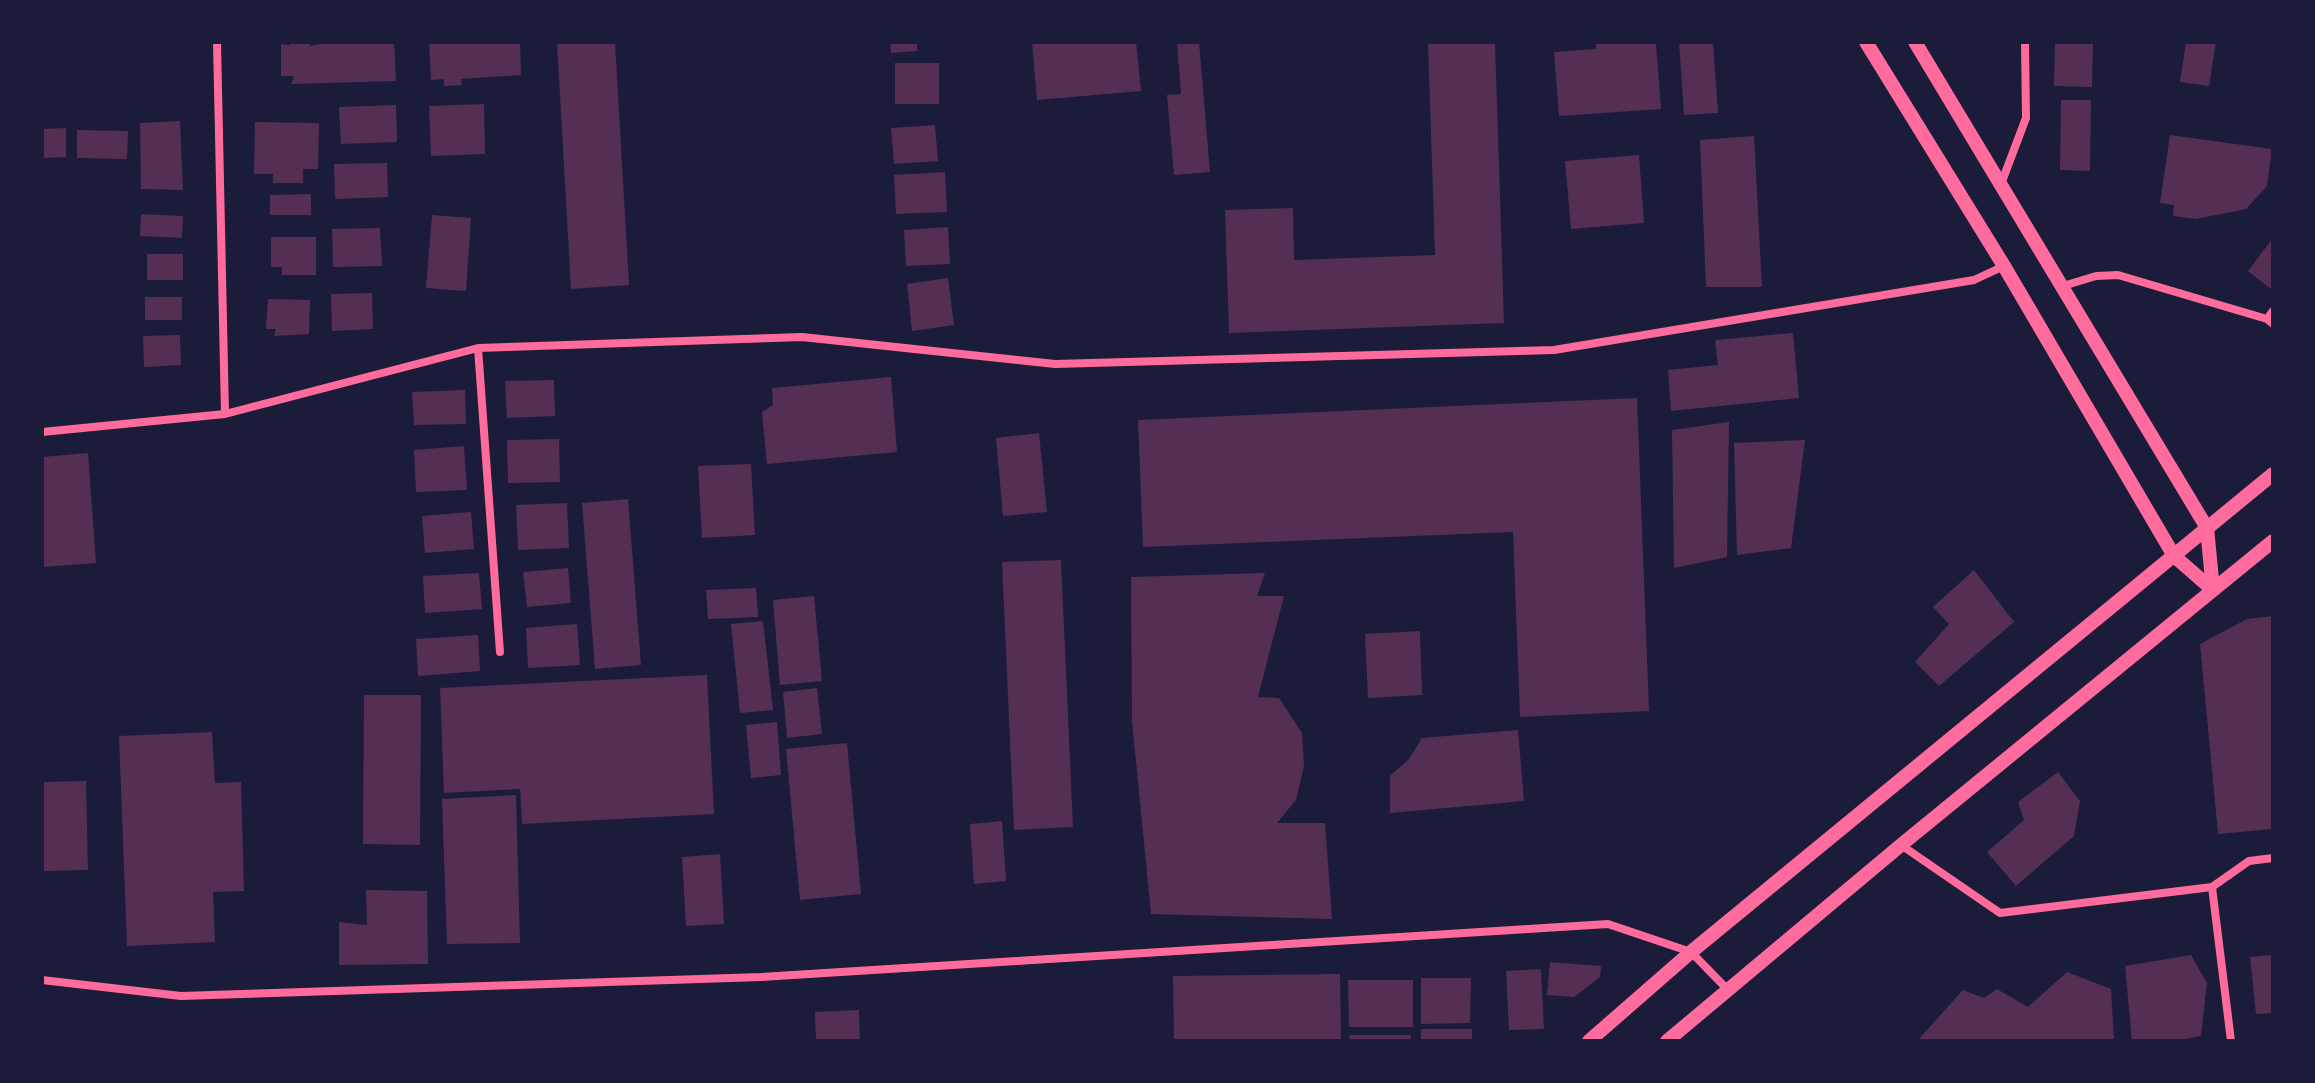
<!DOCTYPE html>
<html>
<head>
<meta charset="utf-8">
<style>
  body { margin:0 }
  #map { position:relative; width:2315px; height:1083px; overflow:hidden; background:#1b1b3a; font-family:"Public Sans",sans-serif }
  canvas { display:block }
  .frame { position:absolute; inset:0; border:44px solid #1b1b3a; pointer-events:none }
</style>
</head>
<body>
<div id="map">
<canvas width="2315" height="1083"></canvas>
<div class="frame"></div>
</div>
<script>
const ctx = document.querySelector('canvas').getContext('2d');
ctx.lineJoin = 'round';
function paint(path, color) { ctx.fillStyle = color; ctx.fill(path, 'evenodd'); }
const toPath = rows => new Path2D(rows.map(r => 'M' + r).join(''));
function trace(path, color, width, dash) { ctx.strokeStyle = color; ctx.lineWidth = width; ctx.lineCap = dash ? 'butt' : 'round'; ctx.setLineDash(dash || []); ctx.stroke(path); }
paint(toPath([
  [290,42,309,42,310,46,329,42,394,42,396,81,291,84,294,76,281,76,281,44,290,45],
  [429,42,520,42,521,75,461,79,462,85,444,86,444,79,431,80],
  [615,42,629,285,571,289,557,43],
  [890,42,917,42,917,51,891,53],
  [1032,42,1136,42,1141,91,1037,100],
  [1177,42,1199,42,1210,172,1174,175,1167,95,1181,94],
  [1428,42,1495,42,1504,323,1229,333,1225,210,1293,208,1294,260,1435,255],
  [1596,42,1656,44,1661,109,1559,116,1554,52,1596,49],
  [1679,42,1713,42,1718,113,1684,115],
  [2055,42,2093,42,2092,87,2054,86],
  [2186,42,2216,42,2209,86,2180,82],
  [895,63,939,63,939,104,895,104],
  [2061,100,2091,100,2090,171,2060,170],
  [484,104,485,154,431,156,429,106],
  [396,105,397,142,341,144,339,107],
  [180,121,183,190,141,189,140,123],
  [255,122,319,123,318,169,303,169,303,183,273,183,273,174,254,174],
  [935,125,938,161,894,164,891,128],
  [66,128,66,157,42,158,42,129],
  [77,130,128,131,127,159,77,158],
  [2170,135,2272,149,2267,186,2246,209,2196,219,2173,216,2174,205,2160,203],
  [1754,136,1762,287,1706,287,1700,140],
  [1639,155,1644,223,1571,229,1565,161],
  [387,163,388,197,335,199,334,164],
  [945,172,947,212,896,214,894,175],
  [311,194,311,215,270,215,270,195],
  [141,214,183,216,182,238,140,236],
  [432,215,471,218,466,291,426,288],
  [948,227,950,264,906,266,904,230],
  [380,228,382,266,333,267,332,229],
  [271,237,316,237,316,275,282,275,282,267,271,267],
  [2273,238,2273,286,2271,289,2248,271],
  [147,254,183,254,183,280,147,280],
  [948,278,954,325,912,331,907,284],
  [372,293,373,329,332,331,331,294],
  [145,297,182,297,182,320,145,320],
  [268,299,310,300,309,334,274,336,276,329,266,329],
  [1793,333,1799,398,1671,411,1668,370,1718,365,1715,340],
  [180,335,181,365,144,367,143,336],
  [891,377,897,452,767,464,762,412,773,405,772,388],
  [554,380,555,416,507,418,505,381],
  [465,390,466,424,414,425,412,392],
  [1637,398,1649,711,1520,717,1513,532,1143,547,1138,420],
  [1729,422,1727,557,1674,568,1672,430],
  [1039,433,1047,512,1003,516,996,438],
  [559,439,560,482,508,483,507,440],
  [1805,440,1791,548,1737,555,1734,443],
  [464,446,467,490,416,492,414,450],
  [88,453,96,563,42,567,42,457],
  [751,464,755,535,702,538,698,466],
  [628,499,641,665,595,669,582,503],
  [567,503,569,548,518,550,516,505],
  [471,512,474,549,425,553,422,516],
  [1061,560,1073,827,1014,830,1002,562],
  [568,568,571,603,527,607,523,572],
  [1974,570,2014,622,1939,686,1915,662,1949,624,1933,607],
  [479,573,482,609,425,613,423,576],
  [1265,573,1257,596,1284,596,1258,697,1279,698,1302,733,1304,766,1296,800,1277,823,1325,823,1332,919,1151,914,1132,721,1131,577],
  [756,588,758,617,708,619,706,590],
  [814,596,822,681,780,685,773,600],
  [2273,616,2273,829,2218,834,2200,644,2247,619],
  [763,621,773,710,740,713,731,624],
  [577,624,580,665,528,668,526,628],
  [1420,631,1422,695,1368,698,1365,634],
  [478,635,480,671,418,676,416,639],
  [707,675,714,814,522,824,520,789,444,793,440,688],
  [817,688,822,734,787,738,783,692],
  [364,695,421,695,420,845,363,844],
  [777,722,781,775,751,778,746,725],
  [1518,730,1524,801,1390,813,1390,776,1409,759,1422,738],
  [212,732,215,783,241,782,244,891,213,892,215,942,127,946,119,736],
  [847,743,861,894,800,900,786,749],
  [2058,772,2080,801,2074,836,2016,886,1987,852,2024,820,2018,802],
  [86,781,88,870,42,871,42,782],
  [516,795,520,943,447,944,442,799],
  [1002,821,1006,881,974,884,970,824],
  [720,854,724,924,686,926,682,857],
  [366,890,427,891,428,964,339,965,339,922,367,925],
  [2191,955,2207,983,2201,1036,2176,1041,2132,1041,2125,966],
  [2273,955,2273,1013,2256,1014,2250,957],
  [1550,962,1601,966,1600,977,1574,997,1547,995],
  [1541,969,1544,1029,1509,1030,1506,971],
  [2067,972,2111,989,2114,1041,1917,1041,1963,990,1984,998,1997,989,2028,1007],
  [1340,974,1341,1041,1174,1041,1173,976],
  [1421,978,1471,978,1470,1023,1421,1024],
  [1348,980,1413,980,1413,1027,1349,1027],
  [859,1010,860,1041,816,1041,815,1012],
  [1421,1029,1472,1029,1472,1041,1421,1041],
  [1349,1035,1411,1035,1411,1041,1350,1041]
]), '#542f53');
trace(toPath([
  [217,42,225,414],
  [2001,184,2026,118,2025,42],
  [2063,286,2096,276,2118,275,2267,319],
  [2273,311,2267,319,2273,324],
  [478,348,500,652],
  [42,432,225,414,478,348,802,337,1055,364,1554,350,1974,280,2004,266],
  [1901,845,2000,913,2212,887,2249,861,2273,858],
  [2212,887,2231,1041],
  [42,980,181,996,761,977,1608,924,1691,952,1728,990]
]), '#ff6b9d', 8);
trace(toPath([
  [1866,42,2004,266,2174,556,2213,590],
  [1915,42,2207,528,2213,590],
  [1589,1041,1691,952,2273,474],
  [1667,1041,1901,845,2273,541]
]), '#ff6b9d', 14);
</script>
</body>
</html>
